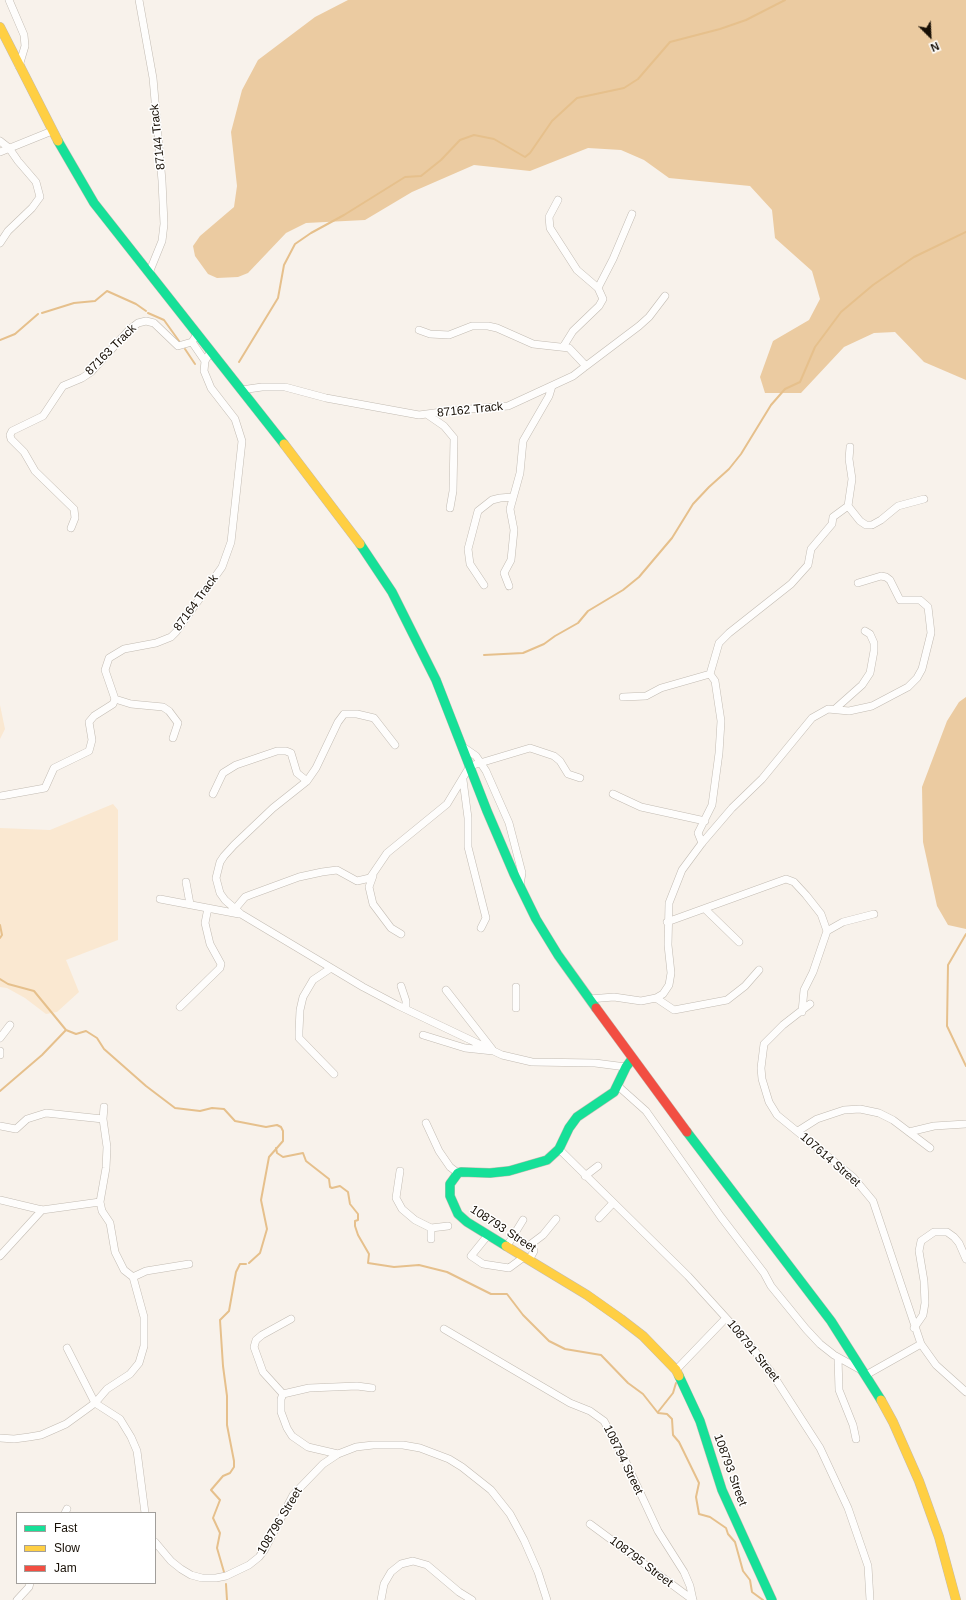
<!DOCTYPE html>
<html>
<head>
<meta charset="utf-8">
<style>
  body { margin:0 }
  #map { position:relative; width:966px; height:1600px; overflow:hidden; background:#f8f2eb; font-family:Helvetica,sans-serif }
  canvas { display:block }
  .legend { position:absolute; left:16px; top:1512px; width:140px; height:72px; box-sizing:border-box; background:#fff; border:1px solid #a29f9b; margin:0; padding:5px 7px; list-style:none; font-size:12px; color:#170f05 }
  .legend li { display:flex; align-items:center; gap:8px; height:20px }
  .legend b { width:20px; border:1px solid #a29f9b }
  .north { position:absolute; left:910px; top:16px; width:40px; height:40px; -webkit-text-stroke:3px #fff; paint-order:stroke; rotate:156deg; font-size:11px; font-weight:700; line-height:16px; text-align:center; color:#170f05 }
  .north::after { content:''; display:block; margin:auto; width:14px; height:18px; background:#170f05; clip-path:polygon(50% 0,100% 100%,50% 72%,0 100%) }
</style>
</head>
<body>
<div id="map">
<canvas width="966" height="1600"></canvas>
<ul class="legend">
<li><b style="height:5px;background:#16e098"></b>Fast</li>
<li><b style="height:5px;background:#ffcf43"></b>Slow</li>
<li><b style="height:5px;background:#f24e42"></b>Jam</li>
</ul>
<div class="north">N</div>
</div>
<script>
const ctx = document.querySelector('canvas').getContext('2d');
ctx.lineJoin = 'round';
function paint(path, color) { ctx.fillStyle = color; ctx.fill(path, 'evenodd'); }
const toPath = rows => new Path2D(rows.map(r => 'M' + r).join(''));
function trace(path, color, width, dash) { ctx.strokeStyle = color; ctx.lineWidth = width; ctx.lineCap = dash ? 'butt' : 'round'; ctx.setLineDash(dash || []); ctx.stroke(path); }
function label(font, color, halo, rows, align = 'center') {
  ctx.font = font + ' Helvetica,sans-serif'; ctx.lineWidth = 3; ctx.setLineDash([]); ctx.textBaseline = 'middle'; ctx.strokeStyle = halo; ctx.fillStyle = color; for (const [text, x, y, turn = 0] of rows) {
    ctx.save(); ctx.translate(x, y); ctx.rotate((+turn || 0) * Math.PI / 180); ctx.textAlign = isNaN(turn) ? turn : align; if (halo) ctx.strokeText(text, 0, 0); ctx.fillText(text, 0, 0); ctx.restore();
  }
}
paint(toPath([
  [0,705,5,729,0,739],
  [113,804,118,810,118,940,66,960,79,992,57,1012,46,1014,25,998,7,988,0,987,0,828,50,830]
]), '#fae8d1');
paint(toPath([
  [348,0,966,0,966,380,924,362,895,332,874,333,844,347,801,393,765,393,760,377,773,341,809,320,820,299,812,271,775,238,772,210,750,186,669,178,644,160,621,150,588,148,530,171,474,165,412,192,365,220,306,223,286,233,248,273,238,277,217,278,208,274,195,256,193,246,200,236,234,207,237,186,231,132,242,90,258,60,315,17],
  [966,697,966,929,948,925,937,906,923,842,922,787,947,721,959,702]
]), '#ebcba1');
trace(toPath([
  [42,313,74,303,95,301,107,291,136,304,146,311],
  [148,313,164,320,179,341],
  [0,340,15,334,38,314],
  [185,349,195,364],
  [239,362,278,298,284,265,295,244,311,233,344,215,405,177,421,176,441,160,460,140,474,135,494,139,525,157,530,153,552,121,577,98,624,88,638,79,670,42,720,29,746,20,785,0],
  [484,655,523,653,544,644,555,636,578,623,588,611,623,590,639,577,672,538,693,504,709,487,729,469,741,454,771,405,785,389,800,382,815,347,841,312,873,285,914,257,966,232],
  [0,925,2,935,0,938],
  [966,934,948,965,947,1026,966,1066],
  [0,979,8,984,34,991,66,1030,76,1034,86,1031,97,1038,104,1049,146,1086,175,1108,200,1111,212,1108,224,1109,235,1121,266,1127,277,1125,281,1127,283,1131,283,1141,269,1157,261,1200,267,1229,260,1253,249,1263],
  [0,1091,42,1055,66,1030],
  [276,1148,277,1153,283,1157,303,1153,306,1161,329,1179,330,1187,332,1188,340,1186,348,1192,350,1204,358,1214,358,1220,355,1221,355,1226,358,1235,369,1254,368,1263,394,1267,419,1265,447,1272,491,1294,507,1294,523,1315,549,1341,565,1349,601,1355,628,1383,643,1394,658,1413,667,1414,672,1419,673,1435,679,1442,699,1483,696,1497,699,1514,710,1517,726,1528,728,1534,735,1542,743,1571,750,1580,752,1592,763,1600],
  [658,1412,673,1393,676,1383],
  [224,1572,217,1548,220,1533,213,1518,220,1500,211,1490,223,1476,230,1473,234,1467,234,1461,227,1425,227,1396,223,1366,220,1320,229,1311,236,1272,240,1264,246,1264],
  [226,1584,227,1600]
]), '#e6c08c', 2);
const street = toPath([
  [9,0,24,35,25,46,19,66],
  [139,0,153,78,162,181,164,224,162,241,149,273],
  [0,141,9,148,18,161,36,182,40,197,32,208,8,231,0,243],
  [0,152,52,131],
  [558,200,549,217,550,228,577,270,598,288,603,299,599,306,573,331,563,347],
  [598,288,613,259,632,214],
  [419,330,430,334,449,335,472,326,488,326,497,328,533,344,569,348,586,366],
  [192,342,205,361],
  [241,390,262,387,285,387,326,398,419,415,457,410,508,406,573,376,586,366,639,326,649,317,665,296],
  [428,415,444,426,454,438,453,491,450,508],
  [848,506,860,521,866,525,872,525,881,520,898,506,924,499],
  [71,528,75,518,74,509,35,471,24,452,11,439,10,435,12,431,43,416,63,386,82,378,91,372,129,330,138,323,146,321,154,323,178,346,192,342,197,334],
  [484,585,470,564,468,549,478,511,492,500,500,498,512,497],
  [509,586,504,573,511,560,514,530,510,509,520,473,523,441,549,396,552,386],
  [623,697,646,696,661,688,710,674],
  [115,699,131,704,163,707,169,711,178,723,173,738],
  [835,709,862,685,870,673,874,651,874,643,870,634,865,631],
  [395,745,374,718,357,714,344,714,338,722,316,768,307,781,273,808,234,845,224,856,220,862,216,878,220,893,225,900,241,914,363,987,397,1005,502,1055,532,1062,595,1063,626,1067],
  [463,747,476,756,486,771,509,823,522,873,520,885],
  [463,780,468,818,468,847,486,918,481,928],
  [213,794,223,773,236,765,277,751,286,751,291,753,297,773,307,781],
  [613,794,641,807,705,821],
  [1,796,45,788,54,768,89,751,92,740,89,722,94,716,113,704,115,699,105,670,109,658,124,649,156,643,171,637,176,632,222,567,231,542,242,441,235,419,211,388,204,371,205,361,211,351],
  [702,843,698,833,712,805,719,753,721,721,715,681,710,674,719,643,729,633,791,584,808,565,811,549,832,524,833,517,848,506,852,479,849,459,850,447],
  [373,876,369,887,373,904,391,928,401,934],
  [186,882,190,904],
  [160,899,239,914],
  [235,909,245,897,250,895,299,877,322,872,337,870,357,881,370,878,387,853,447,804,470,766,530,748,554,756,560,761,568,774,580,778],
  [705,909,739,942],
  [667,922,786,879,794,882,806,895,821,914,827,931],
  [331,968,313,980,303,997,300,1010,299,1031,299,1038,334,1074],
  [401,986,406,1001,406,1009],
  [446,990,492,1049],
  [656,998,674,1010,727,1000,745,986,759,970],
  [589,999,614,997,641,1001,656,998,663,994,669,985,671,973,668,945,669,903,682,870,702,843,732,808,762,779,812,718,828,709,849,711,872,706,908,687,917,678,922,669,931,633,928,607,920,600,900,600,890,580,886,577,881,576,858,583],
  [810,1004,783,1025,764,1044,761,1068,762,1079,769,1102,777,1115,853,1177,873,1201,921,1344,936,1365,966,1392],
  [180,1007,220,968,221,964,210,944,205,923,208,908],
  [516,1008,516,987],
  [802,1012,804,990,813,972,827,931,843,922,874,914],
  [423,1035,465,1048,493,1051],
  [0,1038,10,1025],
  [0,1051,0,1055],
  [618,1086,646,1111,721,1217,764,1273,771,1286,806,1329,820,1344,834,1355,861,1370],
  [426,1123,439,1151,450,1167,458,1173],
  [0,1126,16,1129,27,1119,46,1113,103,1119],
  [798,1131,817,1119,844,1110,860,1109,879,1113,893,1120,930,1148],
  [909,1132,934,1126,966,1124],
  [559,1149,688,1276,747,1341,771,1372,820,1448,848,1508,868,1566,870,1600],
  [400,1171,396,1198,402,1209,415,1220,431,1228],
  [585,1176,598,1166],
  [0,1200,42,1210,100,1202,106,1168,107,1147,103,1119,104,1107],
  [599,1218,613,1203],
  [488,1235,471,1256,483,1264,509,1268,524,1257],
  [431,1239,431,1228,448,1226],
  [507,1246,523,1220],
  [0,1256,42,1210],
  [529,1260,534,1251,531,1244,543,1235,556,1219],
  [133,1277,146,1271,189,1264],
  [291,1319,262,1335,256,1340,254,1347,263,1372,283,1394,309,1388,357,1386,372,1388],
  [914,1328,923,1315,925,1303,924,1281,919,1251,921,1241,934,1232,947,1232,954,1237,959,1243,966,1259],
  [444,1329,570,1403,590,1411,604,1421,624,1458,658,1531,684,1572,690,1586,693,1600],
  [67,1348,95,1403,120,1419,131,1437,137,1451,145,1513],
  [838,1358,839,1390,853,1425,856,1439],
  [676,1370,726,1318],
  [866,1375,921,1344],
  [283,1394,281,1399,281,1412,287,1428,292,1436,308,1447,338,1454],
  [0,1438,14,1439,29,1437,41,1435,66,1424,95,1403,107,1389,130,1374,139,1363,144,1346,144,1317,133,1277,124,1270,115,1252,110,1223,102,1211,100,1202],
  [65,1513,67,1509],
  [590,1524,693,1600],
  [155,1542,171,1561,181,1569,191,1575,202,1578,216,1578,226,1576,249,1565,259,1557,265,1549,293,1495,323,1464,338,1454,356,1447,373,1445,403,1445,420,1448,449,1459,462,1467,491,1490,510,1514,524,1540,538,1572,547,1600],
  [17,1600,29,1587,30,1583],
  [381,1600,384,1584,391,1572,401,1564,413,1561,427,1565,459,1592,472,1600]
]);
const fast = toPath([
  [58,141,94,203,284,444],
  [360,544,392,592,436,680,487,811,514,874,536,919,558,955,596,1008],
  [687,1132,831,1321,881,1400],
  [506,1246,467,1222,458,1214,450,1196,450,1184,458,1173,461,1172,490,1173,509,1171,547,1160,559,1149,569,1128,577,1117,614,1092,626,1067,632,1059],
  [679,1376,700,1421,722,1490,772,1600]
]);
const slow = toPath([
  [0,27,58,141],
  [284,444,360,544],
  [506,1246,587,1295,621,1319,643,1336,676,1370,679,1376],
  [881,1400,893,1422,919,1481,939,1537,956,1600]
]);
const jam = toPath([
  [596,1008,687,1132]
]);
trace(street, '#c2bbb2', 8);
trace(fast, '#c2bbb2', 10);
trace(slow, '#c2bbb2', 10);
trace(jam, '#c2bbb2', 10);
trace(street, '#fefdfc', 7);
trace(fast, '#16e098', 9);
trace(slow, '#ffcf43', 9);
trace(jam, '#f24e42', 9);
label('12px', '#170f05', '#fff', [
  ["87144 Track",158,137,-96],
  ["87163 Track",111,350,-45],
  ["87162 Track",470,410,-6],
  ["87164 Track",196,603,-54],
  ["107614 Street",830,1160,41],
  ["108793 Street",503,1229,33],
  ["108791 Street",753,1351,51],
  ["108794 Street",623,1460,64],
  ["108793 Street",730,1470,70],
  ["108796 Street",280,1521,-59],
  ["108795 Street",641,1562,37]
]);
</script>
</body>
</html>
